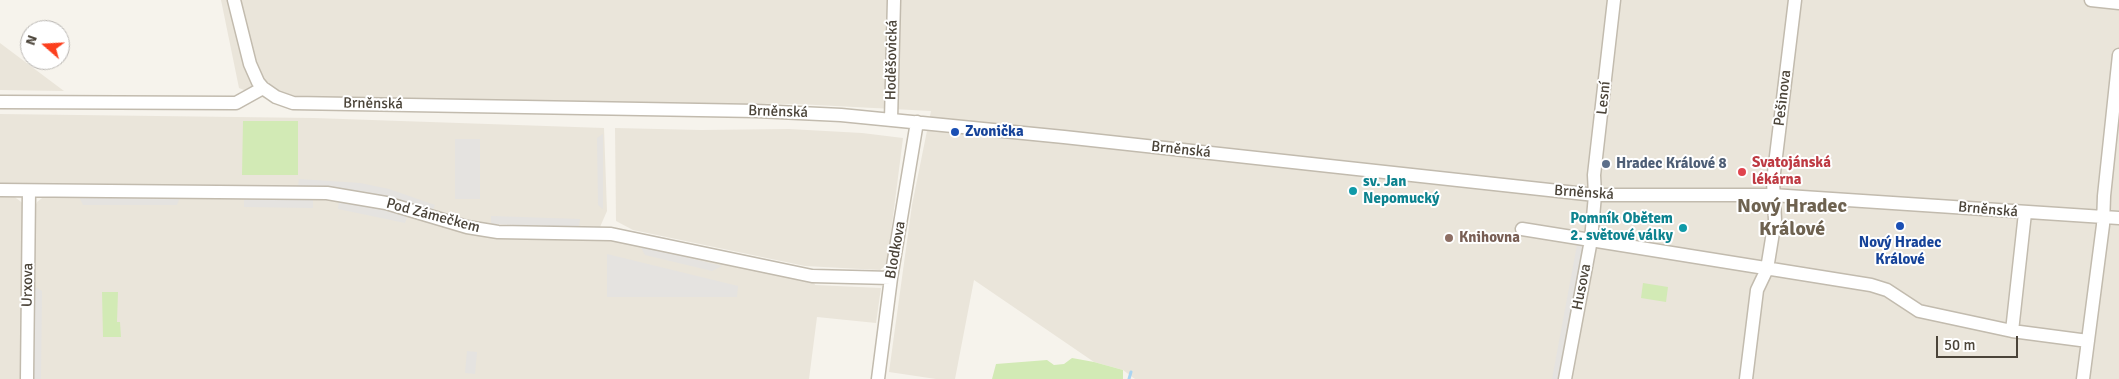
<!DOCTYPE html>
<html>
<head>
<meta charset="utf-8">
<style>
  body { margin:0 }
  #map { position:relative; width:2119px; height:379px; overflow:hidden; background:#f6f3ec; font-family:Signika,sans-serif }
  canvas { display:block }
  .north { position:absolute; left:20px; top:20px; width:50px; height:50px; box-sizing:border-box; background:#fff; border:1px solid #b7b4b0; border-radius:50%; rotate:289deg; font-size:14px; font-weight:700; line-height:20px; text-align:center; color:#4b4439 }
  .north::after { content:''; display:block; margin:auto; width:18px; height:22px; background:#fc3f1d; clip-path:polygon(50% 0,100% 100%,50% 72%,0 100%) }
  .scale { position:absolute; left:1936px; top:336px; width:82px; height:22px; box-sizing:border-box; border:2px solid #4b4439; border-top:0; padding-left:6px; font-size:15px; line-height:18px; white-space:nowrap; color:#4b4439; -webkit-text-stroke:4px #fff; paint-order:stroke }
</style>
</head>
<body>
<div id="map">
<canvas width="2119" height="379"></canvas>
<div class="north">N</div>
<div class="scale">50 m</div>
</div>
<script>
const ctx = document.querySelector('canvas').getContext('2d');
ctx.lineJoin = 'round';
function paint(path, color) { ctx.fillStyle = color; ctx.fill(path, 'evenodd'); }
const toPath = rows => new Path2D(rows.map(r => 'M' + r).join(''));
function trace(path, color, width, dash) { ctx.strokeStyle = color; ctx.lineWidth = width; ctx.lineCap = dash ? 'butt' : 'round'; ctx.setLineDash(dash || []); ctx.stroke(path); }
function label(font, color, halo, rows, align = 'center') {
  ctx.font = font + ' Signika,sans-serif'; ctx.lineWidth = 4; ctx.setLineDash([]); ctx.textBaseline = 'middle'; ctx.strokeStyle = halo; ctx.fillStyle = color; for (const [text, x, y, turn = 0] of rows) {
    ctx.save(); ctx.translate(x, y); ctx.rotate((+turn || 0) * Math.PI / 180); ctx.textAlign = isNaN(turn) ? turn : align; if (halo) ctx.strokeText(text, 0, 0); ctx.fillText(text, 0, 0); ctx.restore();
  }
}
paint(toPath([
  [221,0,2119,0,2119,379,1135,379,1123,370,1094,362,974,280,955,379,936,379,889,372,912,205,931,111,797,104,269,100,239,88],
  [0,43,64,91,0,90],
  [0,114,314,118,604,128,607,211,600,227,499,224,471,222,389,198,332,188,303,186,0,184],
  [615,128,701,130,789,129,862,133,903,138,887,264,880,270,805,266,633,230,616,221],
  [0,195,12,195,24,204,24,379,0,379],
  [46,195,337,199,368,204,468,233,601,238,635,242,730,265,814,282,815,285,881,288,876,323,817,317,809,379,32,379,34,209,37,202]
]), '#eae5da');
paint(toPath([
  [243,121,298,121,298,175,242,175],
  [1643,283,1668,287,1666,302,1641,298],
  [102,292,118,292,117,322,120,322,121,337,103,337],
  [1072,358,1094,362,1123,370,1123,379,992,379,996,364,1047,360,1054,365,1064,364]
]), '#d2eab5');
paint(toPath([
  [603,134,603,209,598,205,597,138],
  [455,139,480,139,480,199,455,199],
  [299,179,360,183,389,189,435,205,432,212,402,201,366,192,298,186],
  [79,197,180,197,177,205,83,205],
  [244,199,313,199,313,208,244,207],
  [339,201,375,207,407,217,405,223,338,209],
  [491,216,580,219,579,227,491,224],
  [1577,245,1590,247,1565,379,1552,379],
  [640,246,722,266,712,271,645,255],
  [607,254,738,286,737,297,607,297],
  [33,286,42,291,41,379,33,379],
  [467,351,477,352,475,374,465,373]
]), '#e5e3e0');
trace(toPath([
  [1129,379,1131,372]
]), '#a9d4f2', 3);
const minor = toPath([
  [234,0,250,64,258,82,263,88,276,97,293,103,757,111,841,115,1064,137,1595,195,1772,195,2119,218],
  [2091,0,2119,3],
  [0,102,236,103,263,88],
  [891,120,894,0],
  [0,190,327,193,386,203,467,227,498,232,611,234,812,276,891,278],
  [1522,229,1871,285,1887,290,1919,311,2012,331,2088,341],
  [2012,331,2025,213],
  [27,379,29,191],
  [878,379,891,278,917,122],
  [1565,379,1591,240,1595,195,1594,175,1614,0],
  [1746,379,1757,290,1767,269,1775,220,1773,181,1795,0],
  [2083,379,2103,225,2104,196,2119,55]
]);
trace(minor, '#c2bbae', 15);
trace(minor, '#fff', 12);
for (const [x, y, r, color] of [
  [955,132,5,"#1a4fb4"],
  [1606,164,5,"#5c6f8a"],
  [1742,172,5,"#e0444e"],
  [1353,191,5,"#0f9aa8"],
  [1900,226,5,"#1a4fb4"],
  [1683,228,5,"#0f9aa8"],
  [1449,238,5,"#8d6e63"]
]) { const dot = new Path2D(); dot.arc(x, y, r, 0, 2 * Math.PI); ctx.fillStyle = color; ctx.fill(dot); trace(dot, '#fff', 2); }
label('15px', '#4b4439', '#fff', [
  ["Hoděšovická",892,60,-89],
  ["Lesní",1604,98,-84],
  ["Pešinova",1783,98,-83],
  ["Brněnská",373,104,1],
  ["Brněnská",778,112,2],
  ["Brněnská",1181,150,6],
  ["Brněnská",1584,193,4],
  ["Brněnská",1988,210,5],
  ["Pod Zámečkem",433,216,15],
  ["Blodkova",896,250,-80],
  ["Urxova",28,285,-89],
  ["Husova",1582,287,-79]
]);
label('bold 15px', '#164399', '#fff', [
  ["Zvonička",965,132],
  ["Nový Hradec",1900,243,"center"],
  ["Králové",1900,260,"center"]
], 'left');
label('bold 15px', '#be3a42', '#fff', [
  ["Svatojánská",1752,163],
  ["lékárna",1752,180]
], 'left');
label('bold 15px', '#4e5e75', '#fff', [
  ["Hradec Králové 8",1616,164]
], 'left');
label('bold 15px', '#0d838f', '#fff', [
  ["sv. Jan",1363,182],
  ["Nepomucký",1363,199],
  ["Pomník Obětem",1673,219,"right"],
  ["2. světové války",1673,236,"right"]
], 'left');
label('bold 15px', '#785e54', '#fff', [
  ["Knihovna",1459,238]
], 'left');
label('bold 20px', '#6e6250', '#fff', [
  ["Nový Hradec",1792,207],
  ["Králové",1792,230]
]);
</script>
</body>
</html>
